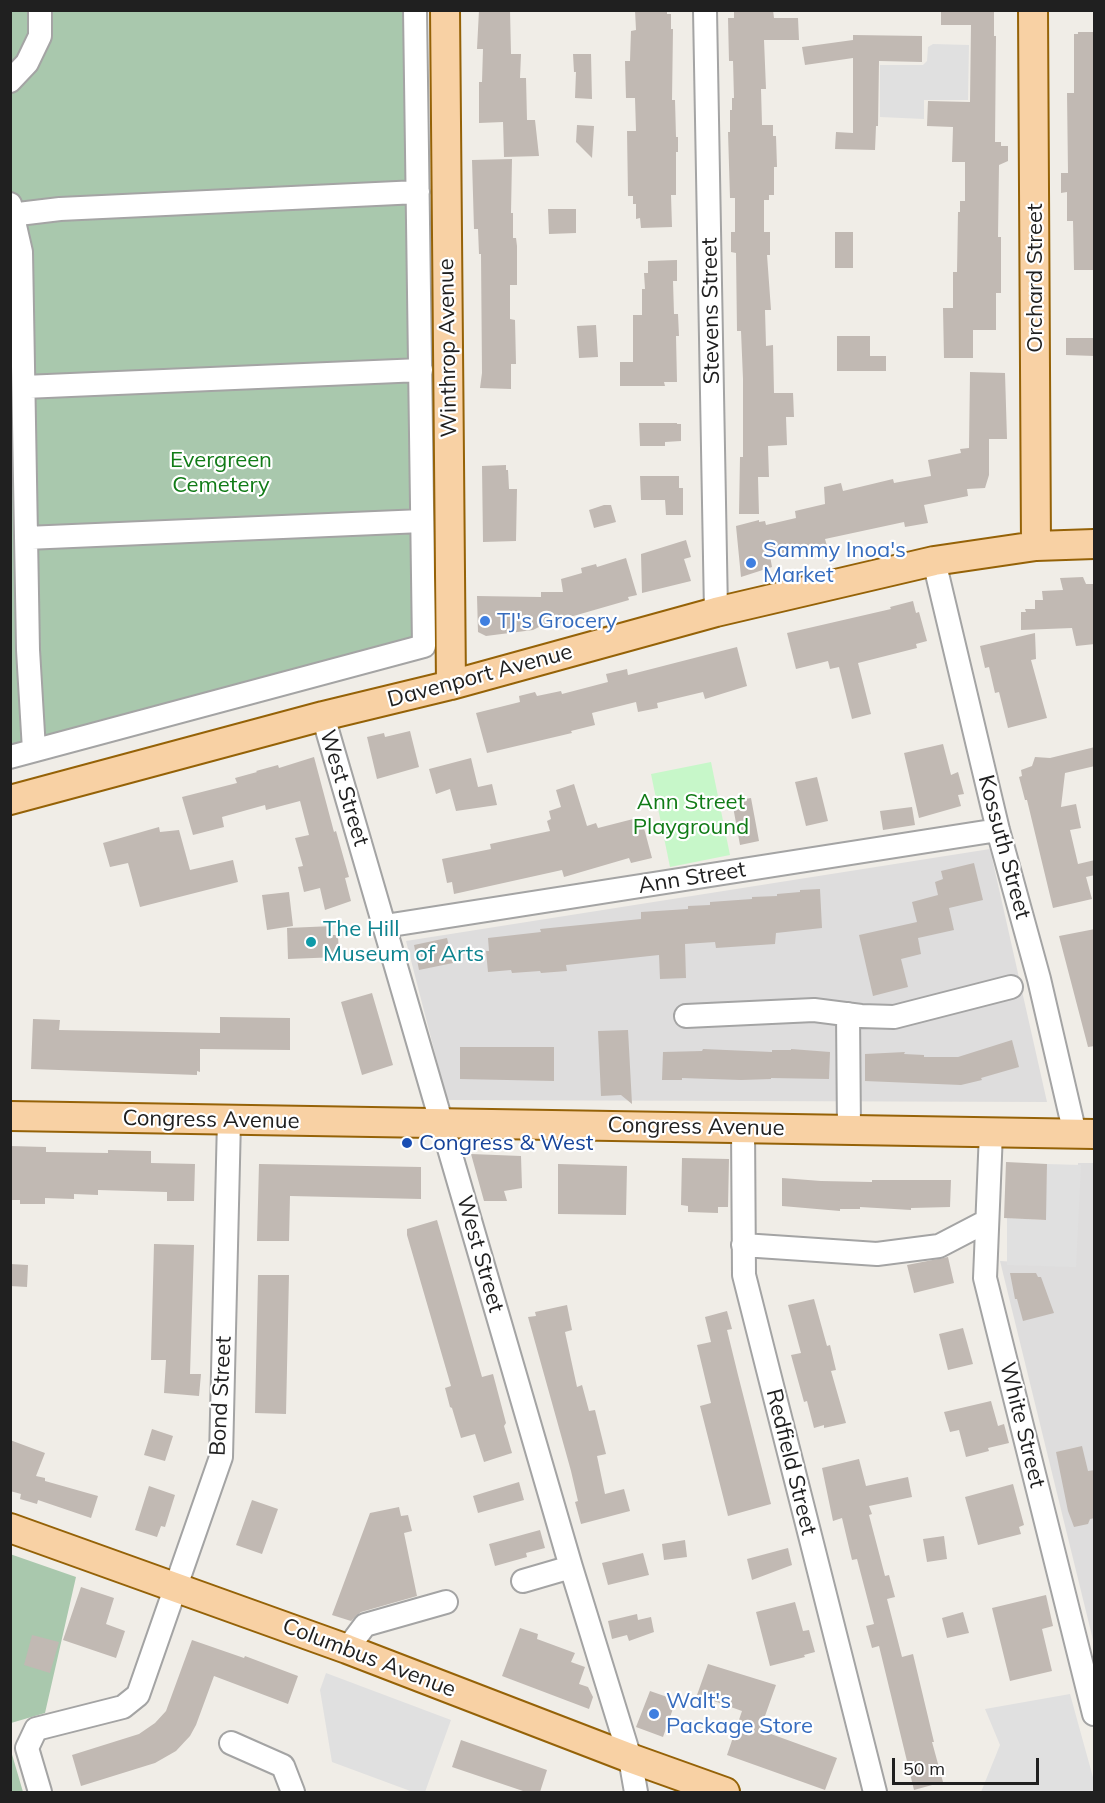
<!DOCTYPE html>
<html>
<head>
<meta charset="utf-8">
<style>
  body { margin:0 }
  #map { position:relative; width:1105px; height:1803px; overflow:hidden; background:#f0ede7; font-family:Mulish,sans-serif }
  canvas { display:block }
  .frame { position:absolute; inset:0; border:12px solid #202020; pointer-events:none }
  .scale { position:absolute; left:892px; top:1758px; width:147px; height:27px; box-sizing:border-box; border:3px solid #202020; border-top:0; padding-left:8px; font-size:18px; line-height:21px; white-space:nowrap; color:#202020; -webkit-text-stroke:4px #fff; paint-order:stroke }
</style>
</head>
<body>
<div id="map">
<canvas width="1105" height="1803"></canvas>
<div class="frame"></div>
<div class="scale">50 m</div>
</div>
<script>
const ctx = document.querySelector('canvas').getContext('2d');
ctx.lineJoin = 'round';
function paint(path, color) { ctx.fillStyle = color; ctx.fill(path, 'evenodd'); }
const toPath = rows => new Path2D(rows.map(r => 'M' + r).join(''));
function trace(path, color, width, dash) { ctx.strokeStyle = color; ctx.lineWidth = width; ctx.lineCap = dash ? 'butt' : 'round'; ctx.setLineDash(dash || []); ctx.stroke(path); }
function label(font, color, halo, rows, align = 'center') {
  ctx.font = font + ' Mulish,sans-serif'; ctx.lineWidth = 4.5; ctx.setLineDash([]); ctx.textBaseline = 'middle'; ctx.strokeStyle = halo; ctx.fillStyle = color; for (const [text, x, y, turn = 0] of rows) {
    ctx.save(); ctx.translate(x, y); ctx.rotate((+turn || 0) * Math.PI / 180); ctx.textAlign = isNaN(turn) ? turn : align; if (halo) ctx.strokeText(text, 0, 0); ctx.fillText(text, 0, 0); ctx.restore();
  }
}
paint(toPath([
  [990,849,1047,1102,447,1100,406,941],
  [1078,1163,1094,1163,1094,1644,1000,1261,1073,1265]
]), '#dedddd');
paint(toPath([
  [11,11,426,11,435,652,11,767],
  [10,1554,76,1577,45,1713,11,1723],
  [11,1751,23,1792,11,1792]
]), '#a9c8ad');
paint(toPath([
  [711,762,730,855,670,867,651,774]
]), '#c7f7c9');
paint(toPath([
  [933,44,969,45,968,100,924,100,924,119,880,117,880,65,923,65,927,61,928,47],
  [1047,1164,1081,1165,1076,1267,1007,1265,1007,1218,1045,1220],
  [326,1673,451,1720,425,1792,413,1792,332,1762,320,1690],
  [1070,1694,1094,1781,1094,1792,981,1792,1000,1745,985,1709]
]), '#e0e0e0');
paint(toPath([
  [479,10,510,10,511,54,521,54,520,78,526,78,527,120,535,120,539,156,504,157,503,122,479,123,479,82,482,82,483,49,477,49],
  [635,10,667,10,667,14,671,14,671,29,673,29,672,100,675,100,676,137,678,137,678,152,676,152,676,195,671,195,672,227,641,228,640,218,636,219,636,204,633,204,633,196,628,196,627,131,636,131,635,98,626,98,625,61,630,61,631,31,636,30],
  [734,10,773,10,774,18,798,18,799,40,764,40,766,89,761,89,762,125,773,125,773,136,776,136,777,167,774,167,774,195,769,195,769,200,764,200,764,232,770,232,770,255,767,255,771,310,765,310,766,346,773,345,774,393,793,393,794,417,786,417,787,445,768,446,769,477,758,477,759,514,739,514,740,457,743,457,743,379,741,331,737,331,736,253,731,252,731,232,735,232,735,198,730,198,728,132,730,132,730,110,732,110,732,98,734,98,733,61,729,61,728,18,734,18],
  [941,10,994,10,994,36,996,36,995,142,1001,142,1001,146,1008,146,1008,161,999,165,998,237,1001,237,1001,293,996,293,996,330,973,330,973,358,944,358,943,308,953,308,953,272,957,272,958,212,960,212,960,201,965,201,965,162,952,162,953,127,927,126,928,101,970,102,971,25,941,25],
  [1078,32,1095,32,1095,270,1074,270,1073,221,1067,221,1067,192,1061,193,1061,173,1068,173,1067,93,1074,93,1074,34,1078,34],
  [853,35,922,36,922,62,879,61,878,126,876,126,875,150,835,149,836,132,853,133,853,58,805,65,802,47,853,40],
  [573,54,591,54,592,99,575,98,576,72,574,72],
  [577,125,594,126,592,158,576,142],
  [512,159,511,213,513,213,513,238,516,238,517,246,517,285,510,285,510,319,515,320,516,364,511,364,511,389,480,388,482,373,481,254,479,254,478,229,474,229,472,160],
  [548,209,576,209,576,233,549,234],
  [835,232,853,232,853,268,835,268],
  [677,260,677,281,673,281,674,314,678,314,679,336,676,336,677,382,664,382,665,386,620,386,620,362,633,362,633,315,642,315,642,289,645,289,644,273,648,273,648,261],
  [596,325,598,357,579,358,577,326],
  [837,336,870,336,870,356,886,356,886,371,837,371],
  [1066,338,1095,338,1095,356,1066,355],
  [970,372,1005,373,1007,439,989,439,989,475,985,488,967,489,968,496,924,505,928,523,905,527,904,522,825,539,827,546,807,551,807,547,770,556,772,567,741,577,736,526,759,520,759,522,765,521,766,525,796,518,795,511,825,504,824,487,841,483,843,491,893,479,894,483,931,476,928,460,961,453,960,449,969,448],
  [639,423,677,423,677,424,681,424,681,441,665,442,665,446,640,446],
  [506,465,506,470,508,470,509,489,517,489,516,541,483,542,482,466],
  [640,476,679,476,679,488,683,488,683,515,666,515,665,500,641,500],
  [604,505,611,505,616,522,594,528,589,510],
  [686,540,691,557,684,559,691,581,642,593,641,554],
  [626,558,637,595,628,597,629,600,563,619,563,623,545,624,533,630,486,636,478,632,477,596,541,597,541,592,563,592,561,579,582,573,581,568,596,564,597,567],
  [1083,577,1086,584,1095,584,1095,644,1076,646,1072,628,1021,630,1021,612,1026,612,1025,609,1035,609,1035,600,1043,600,1042,591,1063,590,1060,578],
  [913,601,916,613,919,612,927,641,916,644,917,648,858,663,871,714,852,719,839,667,830,669,828,661,796,669,787,633,891,609,890,607],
  [1035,633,1036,659,1031,660,1047,718,1008,728,999,692,995,693,989,667,985,668,980,646],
  [737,647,747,686,705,699,703,692,657,703,658,708,638,712,636,702,592,713,595,725,571,731,572,733,487,753,476,713,520,702,519,696,535,692,537,696,561,691,562,694,608,682,606,674,627,669,628,675],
  [410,731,419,767,377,779,367,737,384,733,385,737],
  [943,744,951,775,958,772,964,794,958,795,961,806,919,818,904,753],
  [1095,747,1095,766,1065,773,1061,807,1076,804,1081,828,1070,830,1078,864,1095,860,1095,875,1086,877,1092,899,1053,908,1027,800,1025,800,1019,777,1022,776,1021,770,1032,766,1035,757,1050,758],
  [314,757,334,832,336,831,349,877,345,878,351,901,325,910,320,888,304,892,298,867,303,866,295,838,309,835,300,801,266,810,265,805,222,817,224,827,193,835,182,797,237,783,235,778,257,772,256,771,278,765,279,768],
  [471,758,478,787,492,784,497,805,456,811,450,789,436,794,429,769],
  [817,777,828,821,806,826,795,782],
  [574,784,587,826,596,823,598,828,641,817,652,858,631,863,629,858,564,877,562,870,454,894,452,882,447,883,442,859,491,849,490,844,550,831,547,821,551,819,549,811,561,807,556,790],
  [751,798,759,841,740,845,732,801],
  [912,807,915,825,883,830,880,811],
  [159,827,160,832,179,830,190,870,233,860,238,882,140,907,128,863,110,867,103,843],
  [974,863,983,900,949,908,954,930,918,938,921,954,901,959,908,987,873,996,859,935,917,922,912,902,938,895,935,882,943,879,941,871],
  [820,889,822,928,776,933,775,944,716,948,715,942,685,944,686,978,660,979,659,955,566,965,567,971,541,973,540,971,512,973,511,970,488,972,486,951,489,951,488,938,541,932,540,929,641,919,641,912,688,909,688,906,710,905,710,902,752,899,752,897,777,896,777,894,800,892,800,890],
  [289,892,293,926,267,930,262,895],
  [333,926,333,935,338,935,339,957,288,959,287,928],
  [1095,929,1095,1046,1088,1047,1059,936],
  [447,938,453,963,419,970,414,945],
  [372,993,393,1065,362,1075,341,1002],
  [220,1017,290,1018,290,1050,200,1049,200,1072,197,1071,197,1075,31,1069,33,1019,60,1020,59,1030,220,1033],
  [628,1030,632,1104,621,1095,601,1096,598,1031],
  [1012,1040,1019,1067,981,1078,982,1080,961,1085,865,1081,865,1054,905,1052,904,1054,924,1055,924,1057,958,1057],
  [460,1047,554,1047,554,1081,460,1079],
  [703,1049,772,1052,772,1050,791,1050,791,1049,830,1052,829,1079,771,1078,771,1079,741,1080,682,1078,682,1080,662,1080,663,1052,702,1051],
  [10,1146,46,1147,46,1152,108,1153,108,1150,151,1151,151,1163,195,1164,194,1201,167,1201,167,1192,98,1190,98,1195,74,1194,74,1199,45,1198,45,1204,20,1204,20,1200,10,1200],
  [471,1154,521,1156,522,1188,504,1191,507,1201,484,1201],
  [682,1158,729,1159,728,1207,718,1207,718,1213,688,1212,688,1206,681,1205],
  [1006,1162,1047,1164,1046,1220,1004,1218],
  [259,1164,421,1167,421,1199,290,1196,289,1241,257,1241],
  [558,1164,627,1166,626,1215,558,1214],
  [782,1178,821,1181,872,1182,872,1180,951,1180,950,1207,911,1208,911,1210,860,1207,860,1209,840,1209,840,1211,782,1206],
  [437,1220,482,1377,493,1374,506,1423,504,1426,512,1453,484,1462,475,1434,461,1438,452,1408,450,1407,445,1388,451,1386,407,1235,407,1229],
  [154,1244,194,1245,190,1374,201,1374,199,1396,164,1393,166,1360,151,1360],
  [948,1257,954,1283,914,1293,907,1265],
  [10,1264,28,1265,27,1287,10,1286],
  [1010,1273,1036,1273,1038,1277,1041,1277,1054,1313,1023,1321,1017,1299,1015,1299],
  [258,1275,289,1275,286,1414,255,1413],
  [814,1299,827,1346,830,1345,836,1370,831,1371,846,1423,824,1428,824,1425,814,1428,807,1401,804,1402,791,1355,801,1353,788,1305],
  [567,1305,572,1330,565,1332,577,1387,582,1385,589,1411,595,1410,606,1454,597,1456,605,1494,624,1489,630,1511,581,1524,575,1502,578,1501,571,1471,528,1317,536,1316,535,1312],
  [727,1311,732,1329,727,1330,738,1375,771,1504,728,1516,700,1406,711,1403,697,1345,711,1342,705,1317],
  [963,1328,973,1364,948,1370,939,1334],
  [991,1401,998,1426,1004,1424,1009,1443,988,1448,989,1451,966,1457,959,1430,950,1432,944,1412],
  [152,1429,173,1436,165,1461,144,1455],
  [10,1440,45,1453,36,1476,45,1478,45,1481,98,1496,91,1518,38,1500,37,1504,20,1499,21,1494,10,1491],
  [1082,1446,1088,1471,1095,1470,1095,1518,1090,1519,1088,1524,1074,1527,1068,1511,1056,1452],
  [859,1459,866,1486,908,1477,912,1497,869,1506,872,1514,869,1515,885,1576,889,1575,895,1597,887,1599,902,1657,913,1654,934,1742,932,1742,943,1782,914,1790,879,1646,872,1648,866,1626,874,1624,857,1559,852,1560,842,1518,833,1521,822,1468],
  [519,1482,524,1500,478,1513,473,1496],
  [1013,1484,1024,1525,1019,1527,1021,1534,978,1545,965,1497],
  [149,1486,175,1495,165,1527,161,1526,157,1537,135,1530],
  [252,1500,278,1509,262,1554,236,1545],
  [399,1507,401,1516,408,1515,412,1531,404,1533,417,1596,361,1612,351,1621,332,1615,370,1513],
  [540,1530,545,1548,526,1553,527,1557,495,1566,489,1544],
  [944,1536,947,1559,927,1562,923,1539],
  [685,1540,687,1557,664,1560,662,1544],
  [788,1548,792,1565,752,1580,747,1559],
  [643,1553,649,1575,608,1585,602,1563],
  [81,1587,114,1598,106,1624,125,1631,116,1658,63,1640],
  [1046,1595,1053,1626,1042,1629,1052,1671,1010,1681,992,1608],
  [795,1602,803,1631,809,1630,815,1652,804,1655,805,1657,770,1666,756,1612],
  [963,1612,969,1633,947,1638,942,1618],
  [637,1614,638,1620,651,1617,654,1632,629,1641,627,1635,612,1639,608,1621],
  [520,1628,538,1634,537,1639,575,1653,571,1662,585,1667,579,1684,588,1687,593,1697,589,1709,502,1676],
  [32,1635,59,1642,50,1673,24,1665],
  [192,1640,244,1658,245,1656,298,1676,288,1704,214,1676,196,1725,190,1736,176,1751,155,1763,81,1786,72,1755,139,1734,155,1723,166,1711],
  [708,1664,776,1685,760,1730,837,1758,825,1790,727,1755,742,1711,697,1695],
  [650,1691,676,1700,663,1737,636,1727],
  [461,1740,547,1770,540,1792,526,1792,452,1767]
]), '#c1b9b3');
const minor = toPath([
  [705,10,716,612],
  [10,81,27,63,40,36,40,10],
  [10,204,21,252,28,650,34,750],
  [10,215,60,209,418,192],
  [24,387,421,370],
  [26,538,422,521],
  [934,561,998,830,1039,979,1075,1134],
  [323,716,571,1567,630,1758,636,1792],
  [10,757,424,646,415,10],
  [385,926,998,830],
  [848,1014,849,1130],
  [686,1016,814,1010,861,1016,894,1017,1011,987],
  [743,1127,744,1275,875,1792],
  [991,1132,985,1278,1094,1714],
  [743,1245,877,1254,939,1246,987,1221],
  [523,1581,571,1567],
  [347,1649,365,1625,446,1602],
  [231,1743,283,1766,293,1792],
  [40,1792,27,1748,36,1729,123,1707,138,1695,221,1457,229,1120]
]);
const major = toPath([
  [445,10,451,685],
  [1033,10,1036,546],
  [10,800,323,716,451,685,716,612,934,561,1036,546,1094,544],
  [10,1116,1094,1134],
  [10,1528,347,1649,630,1758,725,1792]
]);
trace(minor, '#a4a4a4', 26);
trace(major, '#956207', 32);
trace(minor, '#fff', 22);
trace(major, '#f8d1a4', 28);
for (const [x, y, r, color] of [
  [751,563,6,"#3f7fe0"],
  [485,621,6,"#3f7fe0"],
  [311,942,6,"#0f9aa8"],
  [407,1143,6,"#1a4fb4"],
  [654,1714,6,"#3f7fe0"]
]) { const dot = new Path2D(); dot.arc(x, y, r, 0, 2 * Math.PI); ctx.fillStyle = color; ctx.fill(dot); trace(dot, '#fff', 2); }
label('22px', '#202020', '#fff', [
  ["Orchard Street",1035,278,-90],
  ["Stevens Street",711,311,-91],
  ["Winthrop Avenue",448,348,-91],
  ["Davenport Avenue",480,676,-15],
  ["West Street",344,788,73],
  ["Kossuth Street",1004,847,75],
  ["Ann Street",692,878,-9],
  ["Congress Avenue",211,1120,1],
  ["Congress Avenue",696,1127,1],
  ["West Street",480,1254,74],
  ["Bond Street",221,1396,-87],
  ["White Street",1022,1425,76],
  ["Redfield Street",791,1462,76],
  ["Columbus Avenue",369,1658,21]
]);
label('22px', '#117b17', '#fff', [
  ["Evergreen",221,460],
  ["Cemetery",221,485],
  ["Ann Street",691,802],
  ["Playground",691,827]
]);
label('22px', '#366cbe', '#fff', [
  ["Sammy Inoa's",763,550],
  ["Market",763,575],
  ["TJ's Grocery",497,621],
  ["Walt's",666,1701],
  ["Package Store",666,1726]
], 'left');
label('22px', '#0d838f', '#fff', [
  ["The Hill",323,929],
  ["Museum of Arts",323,954]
], 'left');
label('22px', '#164399', '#fff', [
  ["Congress & West",419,1143]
], 'left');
</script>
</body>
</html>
